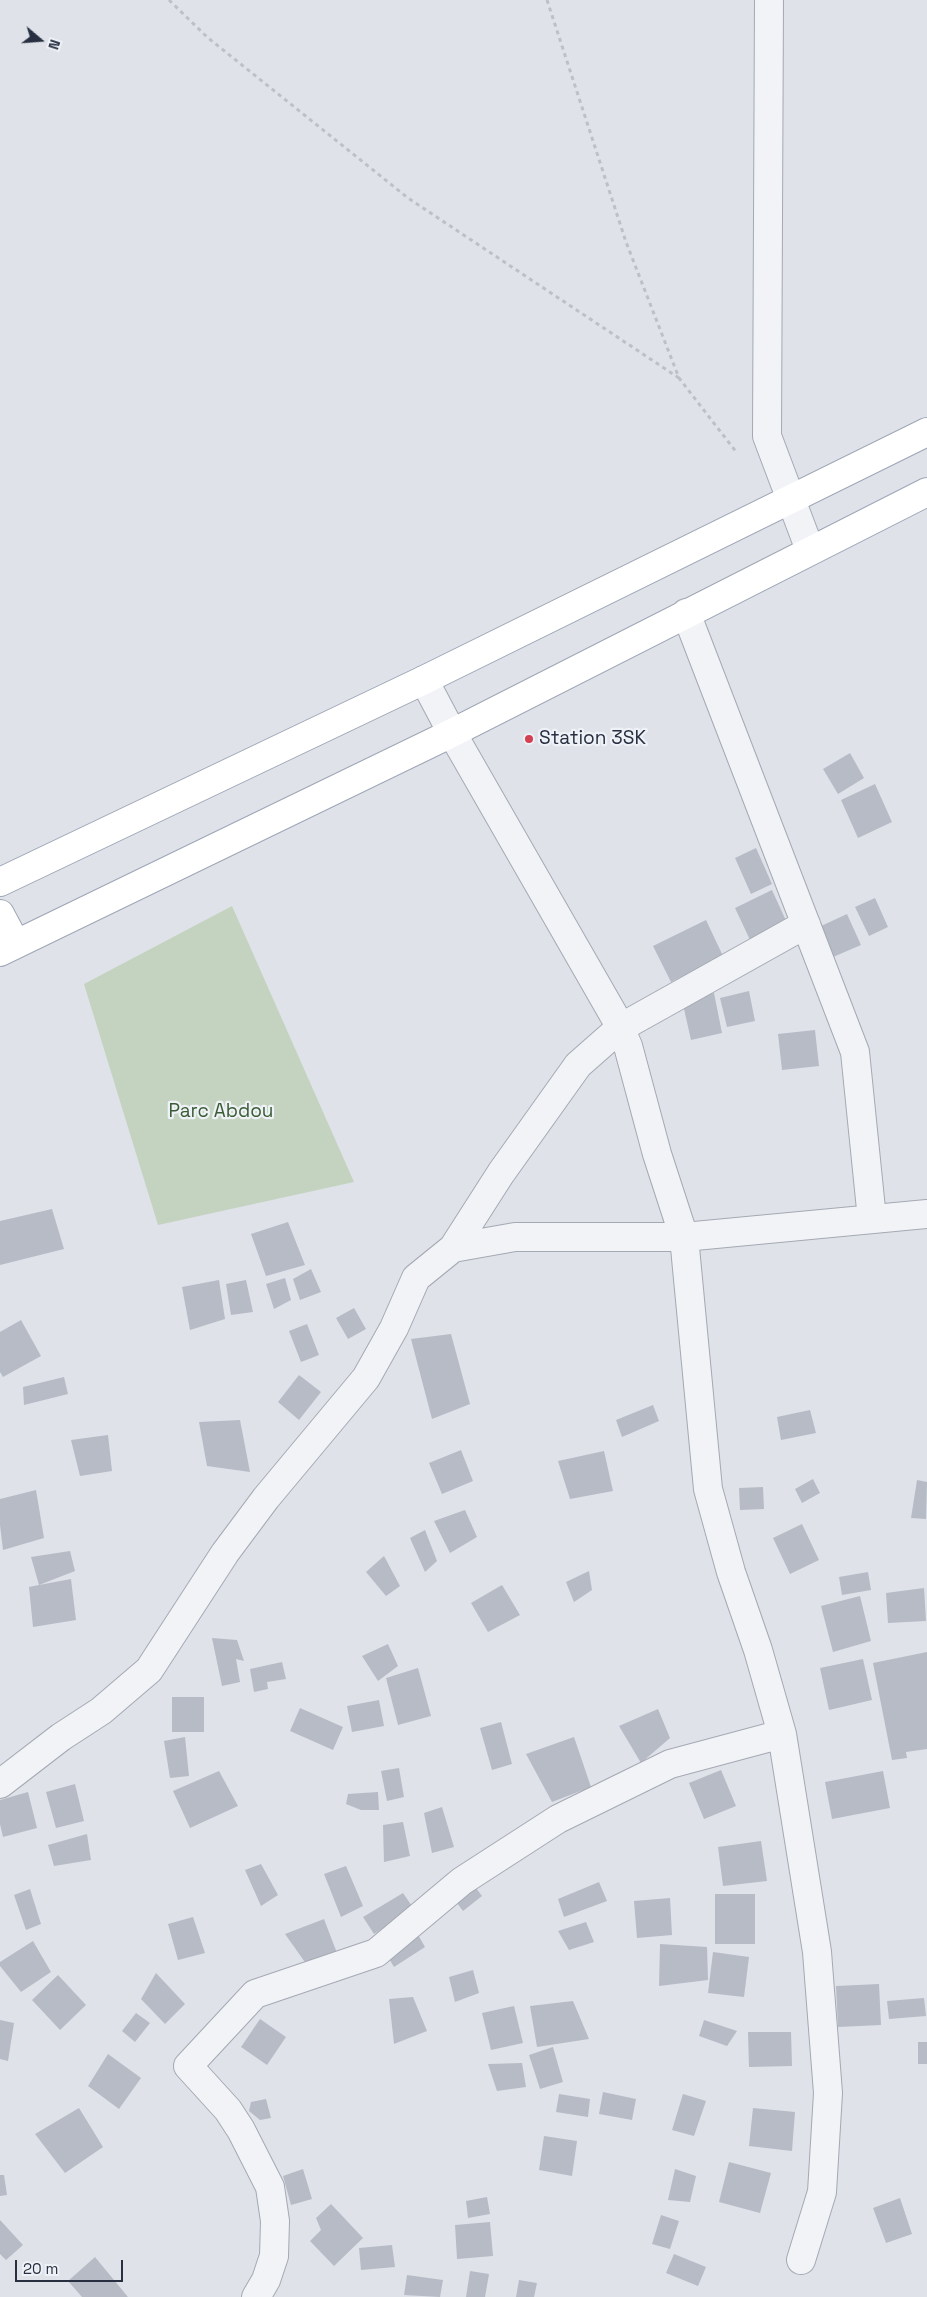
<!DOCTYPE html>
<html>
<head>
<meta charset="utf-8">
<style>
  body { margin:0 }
  #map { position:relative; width:927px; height:2297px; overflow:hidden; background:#dfe2e9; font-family:"Space Grotesk",sans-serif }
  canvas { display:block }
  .north { position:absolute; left:15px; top:15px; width:50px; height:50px; -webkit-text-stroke:4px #eef1f6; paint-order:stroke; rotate:108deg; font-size:14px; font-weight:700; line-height:20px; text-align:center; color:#272f40 }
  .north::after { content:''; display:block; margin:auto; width:18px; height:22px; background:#272f40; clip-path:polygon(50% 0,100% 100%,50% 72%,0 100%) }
  .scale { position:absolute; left:15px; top:2260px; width:108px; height:22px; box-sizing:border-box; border:2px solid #272f40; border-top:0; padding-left:6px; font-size:15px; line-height:18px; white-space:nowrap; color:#272f40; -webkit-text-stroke:4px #eef1f6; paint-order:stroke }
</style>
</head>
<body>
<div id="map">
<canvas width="927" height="2297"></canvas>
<div class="north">N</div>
<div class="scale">20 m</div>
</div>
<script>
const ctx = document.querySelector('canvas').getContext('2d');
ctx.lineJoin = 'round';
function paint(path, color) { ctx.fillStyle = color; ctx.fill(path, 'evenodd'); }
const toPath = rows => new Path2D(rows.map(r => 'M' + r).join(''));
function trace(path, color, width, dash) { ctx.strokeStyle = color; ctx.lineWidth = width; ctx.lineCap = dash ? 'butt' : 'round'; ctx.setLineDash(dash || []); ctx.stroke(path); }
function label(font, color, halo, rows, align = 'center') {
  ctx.font = font + ' "Space Grotesk",sans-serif'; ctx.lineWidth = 4.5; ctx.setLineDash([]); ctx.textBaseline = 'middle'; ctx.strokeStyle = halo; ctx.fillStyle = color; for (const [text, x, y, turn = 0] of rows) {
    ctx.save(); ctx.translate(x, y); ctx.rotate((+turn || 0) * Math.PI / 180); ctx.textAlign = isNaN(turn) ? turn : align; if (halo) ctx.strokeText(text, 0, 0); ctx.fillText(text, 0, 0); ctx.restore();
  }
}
paint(toPath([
  [232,906,354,1182,158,1225,84,984]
]), '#c4d3c0');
paint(toPath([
  [850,753,864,778,838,794,823,769],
  [875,784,892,822,858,838,841,800],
  [756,848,772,884,751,894,735,858],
  [772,890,788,925,751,942,735,908],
  [875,898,888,927,869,936,855,907],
  [847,914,861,945,833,957,819,927],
  [706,920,723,956,671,982,653,946],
  [749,991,755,1021,727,1027,720,998],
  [714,993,722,1033,691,1040,682,1000],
  [815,1030,819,1066,782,1070,778,1034],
  [52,1209,64,1249,0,1265,0,1221],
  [288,1222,305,1265,266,1276,251,1234],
  [311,1269,321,1292,300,1300,293,1279],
  [285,1278,291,1300,274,1309,266,1284],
  [219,1280,225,1319,190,1330,182,1287],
  [246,1280,253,1312,231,1315,226,1284],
  [354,1308,366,1329,348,1339,336,1318],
  [21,1320,41,1356,3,1377,0,1372,0,1332],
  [307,1324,319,1355,301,1362,289,1331],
  [451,1334,470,1404,432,1419,411,1339],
  [299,1375,321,1392,299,1420,278,1402],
  [64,1377,68,1394,24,1405,23,1387],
  [653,1405,659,1421,622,1437,616,1420],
  [810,1410,816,1433,781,1440,777,1417],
  [240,1420,250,1472,207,1466,199,1422],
  [108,1435,112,1471,80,1476,71,1440],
  [461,1450,473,1481,442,1494,429,1463],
  [604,1451,613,1491,570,1499,558,1461],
  [813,1479,820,1493,802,1503,795,1489],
  [917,1480,927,1482,926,1519,911,1518],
  [763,1487,764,1509,740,1510,739,1488],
  [36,1490,44,1538,3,1550,0,1525,0,1499],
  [465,1510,477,1537,450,1553,434,1521],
  [802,1524,819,1560,790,1574,773,1538],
  [425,1530,437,1561,425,1572,410,1538],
  [70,1551,75,1571,39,1585,71,1579,76,1620,33,1627,29,1587,39,1585,31,1557],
  [384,1556,400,1586,386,1596,366,1572],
  [589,1571,592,1590,574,1602,566,1582],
  [868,1572,871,1590,842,1595,839,1577],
  [502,1585,520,1615,488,1632,471,1603],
  [924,1588,926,1621,888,1623,886,1593],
  [860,1596,871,1641,833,1652,821,1606],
  [212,1638,237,1640,244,1661,236,1659,240,1682,222,1686],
  [388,1644,398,1666,378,1681,362,1656],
  [927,1652,927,1749,906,1752,907,1758,892,1760,873,1663],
  [863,1659,872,1700,829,1710,820,1668],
  [282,1662,286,1679,267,1682,268,1689,254,1692,250,1669],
  [418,1668,431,1716,398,1725,386,1678],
  [172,1697,204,1697,204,1732,172,1732],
  [379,1700,384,1726,352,1732,347,1706],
  [300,1708,343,1727,333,1750,290,1731],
  [658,1709,670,1738,641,1763,619,1726],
  [501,1722,512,1764,492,1770,480,1728],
  [185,1737,189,1776,170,1778,164,1741],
  [574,1737,591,1787,552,1802,526,1754],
  [399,1768,404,1797,387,1801,381,1771],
  [721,1770,736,1806,704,1819,689,1783],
  [219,1771,238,1806,190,1828,173,1791],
  [883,1771,890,1808,832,1819,825,1782],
  [75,1784,84,1821,56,1828,46,1792],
  [28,1792,37,1828,3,1837,0,1824,0,1800],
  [378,1792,379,1810,361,1810,346,1804,348,1794],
  [442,1807,454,1847,432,1853,424,1813],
  [403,1822,410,1856,384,1862,383,1825],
  [87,1834,91,1860,54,1866,48,1845],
  [761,1841,767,1881,723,1886,718,1847],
  [261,1864,278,1895,261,1906,245,1870],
  [346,1866,363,1906,341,1917,324,1874],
  [599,1882,607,1901,564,1917,558,1899],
  [473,1884,482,1896,463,1911,454,1899],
  [30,1889,41,1924,26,1930,14,1895],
  [403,1893,414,1909,374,1934,363,1917],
  [715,1894,755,1894,755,1944,715,1944],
  [670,1898,672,1935,637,1938,634,1901],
  [193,1917,205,1953,178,1960,168,1924],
  [324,1919,340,1961,312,1972,285,1934],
  [586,1922,594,1942,569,1950,558,1931],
  [417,1933,425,1947,394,1967,385,1952],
  [33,1941,51,1972,21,1992,0,1966,0,1962],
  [660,1944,707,1947,708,1980,659,1986],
  [713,1952,749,1957,744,1997,708,1993],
  [473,1970,479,1993,455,2002,449,1977],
  [156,1973,185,2004,165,2024,141,1999],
  [58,1975,86,2005,60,2030,32,2000],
  [879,1984,881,2025,838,2027,836,1986],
  [413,1997,427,2031,394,2044,389,1999],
  [924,1998,926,2016,889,2019,887,2001],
  [573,2001,589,2039,537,2047,530,2006],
  [514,2006,523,2043,491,2050,482,2013],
  [136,2013,150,2023,135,2042,122,2031],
  [260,2019,286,2037,267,2065,241,2047],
  [0,2020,14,2023,8,2061,0,2059],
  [704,2020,737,2031,727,2046,699,2036],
  [748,2032,791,2032,792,2066,749,2067],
  [918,2042,927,2042,927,2064,918,2064],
  [553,2047,563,2082,540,2089,529,2055],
  [108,2054,141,2078,119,2109,88,2086],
  [522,2063,526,2087,497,2091,488,2064],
  [603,2092,636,2099,632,2120,599,2114],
  [559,2094,590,2099,588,2117,556,2112],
  [683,2094,706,2101,694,2136,672,2130],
  [266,2099,271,2118,260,2120,249,2111,251,2102],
  [79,2108,103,2147,65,2173,35,2134],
  [753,2108,795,2112,792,2151,749,2146],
  [544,2136,577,2141,572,2176,539,2170],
  [729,2162,771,2173,760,2213,719,2202],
  [303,2169,312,2199,291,2205,283,2176],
  [675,2169,696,2176,690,2202,668,2200],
  [0,2175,4,2175,7,2195,0,2196],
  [487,2197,490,2214,468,2218,466,2201],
  [900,2198,912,2234,886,2243,873,2208],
  [331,2204,363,2238,334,2266,310,2241,321,2230,316,2218],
  [661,2215,679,2221,670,2249,652,2244],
  [0,2220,23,2245,6,2260,0,2254],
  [490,2222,493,2256,457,2259,455,2225],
  [392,2245,395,2267,361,2270,359,2248],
  [674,2254,706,2267,698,2286,666,2273],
  [95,2257,128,2297,82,2297,68,2281],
  [470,2271,489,2274,485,2297,466,2297],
  [407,2275,443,2280,440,2297,404,2295],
  [519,2280,537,2283,534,2297,516,2297]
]), '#b6bbc6');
const minor = toPath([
  [769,0,767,436,810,550],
  [686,613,855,1052,872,1219],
  [424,680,452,733,616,1019,628,1046,657,1154,684,1237,708,1489,731,1572,758,1650,782,1734,817,1952,828,2093,822,2192,801,2260],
  [453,1248,501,1173,578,1065,620,1028,806,924],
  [0,1784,61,1737,101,1711,149,1670,225,1553,266,1498,366,1378,394,1328,416,1278,453,1248,515,1237,684,1237,927,1214],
  [256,2297,266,2280,274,2256,275,2221,270,2187,241,2130,228,2110,188,2066,255,1994,376,1953,462,1881,558,1819,670,1764,782,1734]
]);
const major = toPath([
  [0,882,424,680,927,432],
  [0,914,16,944],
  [0,952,452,733,927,492]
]);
trace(minor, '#a4a9b3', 30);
trace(major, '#9ea6b5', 30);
trace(toPath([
  [169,0,207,37,408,198,679,378],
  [547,0,626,242,679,378,737,453]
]), '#bdc0c7', 3, [4, 4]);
trace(minor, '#f2f3f7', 28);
trace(major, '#fff', 28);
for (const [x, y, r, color] of [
  [529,739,5,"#d24051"]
]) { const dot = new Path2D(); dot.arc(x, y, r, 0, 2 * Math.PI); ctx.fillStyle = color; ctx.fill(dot); trace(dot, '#eef1f6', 2); }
label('19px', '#272f40', '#eef1f6', [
  ["Station 3SK",539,739]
], 'left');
label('19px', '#3a5c34', '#eef1f6', [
  ["Parc Abdou",221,1112]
]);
</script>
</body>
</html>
